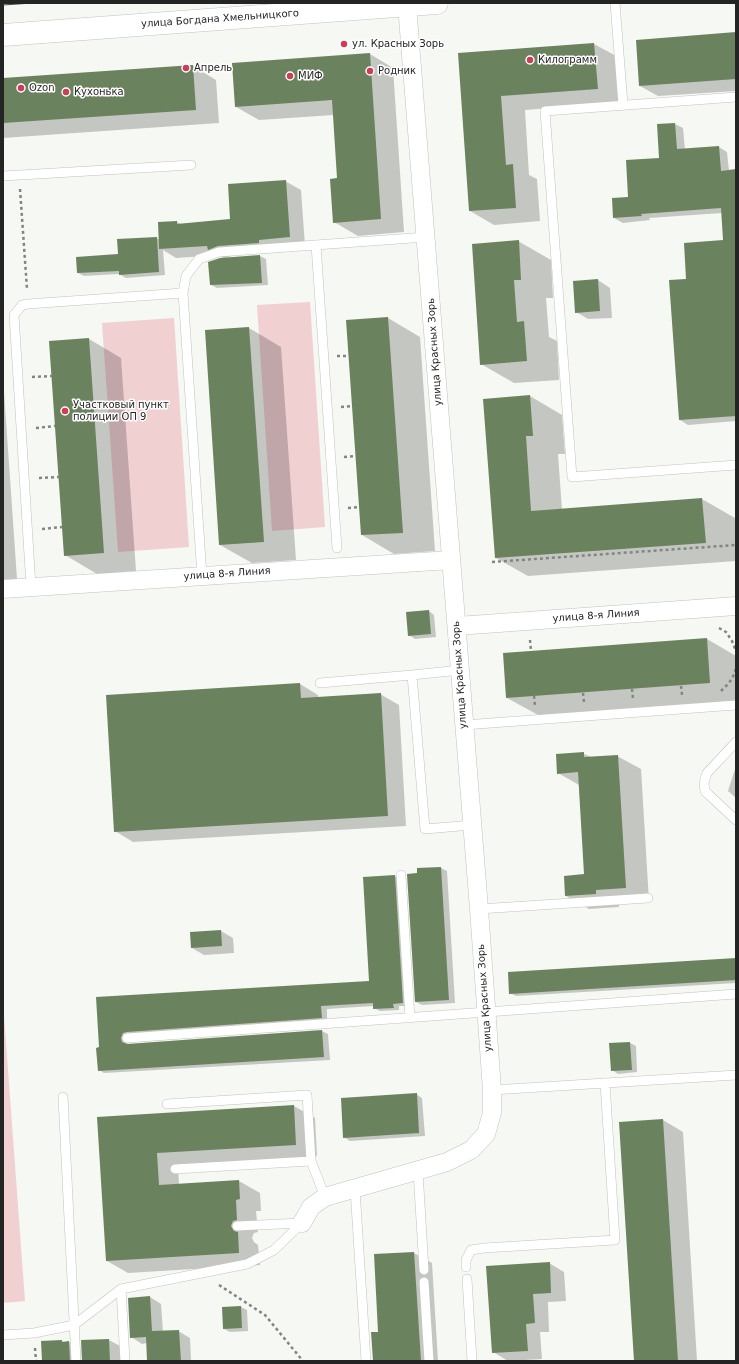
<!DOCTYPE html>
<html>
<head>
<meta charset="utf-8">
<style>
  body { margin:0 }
  #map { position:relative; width:739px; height:1364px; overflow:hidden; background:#f5f8f3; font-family:"DejaVu Sans",sans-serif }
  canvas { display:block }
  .frame { position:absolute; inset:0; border:4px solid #232423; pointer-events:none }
</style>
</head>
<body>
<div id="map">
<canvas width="739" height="1364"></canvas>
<div class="frame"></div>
</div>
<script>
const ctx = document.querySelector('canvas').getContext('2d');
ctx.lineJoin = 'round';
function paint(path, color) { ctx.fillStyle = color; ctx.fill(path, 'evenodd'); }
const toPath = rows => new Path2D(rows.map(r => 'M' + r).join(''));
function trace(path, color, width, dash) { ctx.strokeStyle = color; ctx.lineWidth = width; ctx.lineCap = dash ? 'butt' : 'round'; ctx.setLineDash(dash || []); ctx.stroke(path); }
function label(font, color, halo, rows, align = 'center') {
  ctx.font = font + ' "DejaVu Sans",sans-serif'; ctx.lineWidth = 3; ctx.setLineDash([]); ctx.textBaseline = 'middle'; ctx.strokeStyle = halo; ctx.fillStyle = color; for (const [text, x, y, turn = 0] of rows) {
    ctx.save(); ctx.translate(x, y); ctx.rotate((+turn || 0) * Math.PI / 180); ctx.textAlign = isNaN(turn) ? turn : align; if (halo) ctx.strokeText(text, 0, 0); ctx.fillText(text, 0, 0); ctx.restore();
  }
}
paint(toPath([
  [310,302,325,527,272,531,257,305],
  [174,318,189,547,118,552,102,323],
  [3,1002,25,1301,3,1303]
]), '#f1d0d2');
paint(toPath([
  [736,33,736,91,658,96,640,86],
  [594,44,618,57,621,103,525,110,529,175,537,179,540,221,494,225,470,211,459,54],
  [370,54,393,68,404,232,358,236,334,222,338,179,334,115,259,120,236,107],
  [193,66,216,80,219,123,3,138,3,79],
  [675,124,683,128,685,150,719,147,727,152,729,171,736,170,736,421,688,425,680,420,688,280,724,241,722,213,649,218,650,220,623,223,614,218,660,159],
  [285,181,301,190,305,246,235,255,225,258,260,256,266,259,268,285,217,288,211,285,225,259,219,255,176,258,163,250,165,275,126,278,119,274,84,276,78,273,156,238,160,240,177,222,181,224,231,220],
  [518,241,551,260,553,298,546,298,549,337,557,341,559,380,514,383,481,364],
  [598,280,610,288,612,318,588,319,576,312],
  [388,318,420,337,435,551,394,554,362,535],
  [249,328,281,347,296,560,252,563,220,545],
  [89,339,121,358,136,571,97,574,65,555],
  [3,377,17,579,3,580],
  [530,396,562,415,565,454,558,454,562,510,702,499,735,518,736,561,528,576,496,558],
  [429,611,434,615,436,637,415,639,409,635],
  [707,639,736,656,736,702,540,716,507,698],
  [300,684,318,695,318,698,380,694,399,705,406,826,133,842,115,831],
  [584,754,591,757,617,756,641,769,649,901,619,903,619,907,589,909,566,896,585,875,579,785,558,773,557,755],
  [736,766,736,798,728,791],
  [441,868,447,871,455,1003,422,1005,416,1002,418,869],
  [395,876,401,879,409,1006,399,1006,399,1010,380,1011,374,1008,374,1006,327,1009,327,1021,127,1042,128,1045,322,1031,328,1034,330,1060,104,1073,99,1070,100,1048,97,998,370,982],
  [221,931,233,938,234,953,204,955,192,948],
  [736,959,736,983,516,996,510,993],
  [630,1043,636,1046,637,1072,618,1074,612,1070],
  [416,1094,422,1098,425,1136,350,1141,344,1137],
  [294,1106,315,1118,317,1156,178,1165,179,1185,239,1181,260,1193,261,1211,256,1211,258,1232,254,1233,252,1238,254,1242,258,1245,260,1265,128,1273,107,1261,98,1118],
  [663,1120,683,1132,697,1361,635,1361,620,1123],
  [414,1253,432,1263,438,1361,374,1361,379,1332],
  [549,1263,564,1272,566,1301,548,1302,549,1332,540,1332,542,1359,508,1361,493,1352],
  [150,1297,161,1304,163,1332,178,1331,190,1338,191,1361,148,1361,147,1343,142,1344,131,1337],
  [241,1307,247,1310,248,1331,230,1332,224,1329],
  [109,1340,120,1346,121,1361,83,1361],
  [62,1341,64,1342,69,1342,80,1349,81,1361,43,1361]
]), '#0003');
paint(toPath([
  [736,32,736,79,639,86,636,40],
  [594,43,598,89,501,96,506,165,513,164,516,208,469,211,458,53],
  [370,53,381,219,333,223,330,179,337,178,332,100,235,107,232,63],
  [193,65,196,110,3,123,3,78],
  [675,123,677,149,719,146,721,171,736,169,736,416,679,420,669,280,686,279,684,243,723,240,721,208,641,214,642,216,613,218,612,198,628,197,626,160,659,158,657,124],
  [286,180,290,237,259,240,259,243,218,246,208,250,207,246,159,249,158,222,177,221,177,224,230,219,228,184],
  [157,237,159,272,119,275,119,271,77,273,76,257,118,254,117,239],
  [519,240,521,280,514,280,517,322,524,321,527,361,480,365,472,244],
  [260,255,262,283,210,285,208,262,220,258],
  [598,279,600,311,575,313,573,281],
  [388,317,403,533,361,535,346,320],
  [249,327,264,542,219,545,205,330],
  [89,338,104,553,64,556,49,341],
  [530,395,533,436,526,436,531,511,702,498,706,543,495,558,483,399],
  [429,610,431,634,408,636,406,612],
  [707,638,710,683,506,698,503,653],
  [300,683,301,698,381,693,388,816,114,832,106,695],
  [584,752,584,757,618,755,626,888,596,890,596,894,565,896,564,876,584,874,578,772,557,774,556,754],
  [441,867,449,1000,415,1002,407,874,417,873,417,868],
  [395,875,403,1003,393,1004,394,1008,373,1009,373,1003,321,1006,322,1018,127,1032,123,1033,121,1038,122,1042,127,1044,322,1030,324,1057,98,1071,96,1048,99,1047,96,997,369,981,363,877],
  [221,930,222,946,191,948,190,932],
  [736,958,736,980,509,994,508,972],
  [630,1042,632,1070,611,1071,609,1043],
  [417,1093,419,1133,343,1138,341,1098],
  [294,1105,296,1145,157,1153,159,1185,239,1180,240,1199,236,1200,237,1220,233,1221,231,1226,234,1231,238,1232,239,1253,106,1261,97,1117],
  [663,1119,678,1361,634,1361,619,1122],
  [414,1252,421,1361,373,1361,371,1332,378,1332,374,1254],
  [550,1262,551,1293,533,1294,535,1323,526,1324,528,1351,492,1353,486,1266],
  [150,1296,152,1331,179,1330,181,1361,147,1361,146,1337,130,1338,128,1298],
  [241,1306,242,1328,223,1329,222,1307],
  [109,1339,110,1361,82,1361,81,1340],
  [62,1340,62,1342,69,1341,70,1361,42,1361,41,1341]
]), '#6b825e');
const service = toPath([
  [615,3,623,105],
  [736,97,545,111,572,477,736,465],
  [3,176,191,165],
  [316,245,337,548],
  [202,576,183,293,186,276,199,259,219,252,426,237],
  [31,587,14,315,22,305,28,304,183,293],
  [460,670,412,675,425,829,472,825],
  [320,683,412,675],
  [464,725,736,705],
  [736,742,707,773,705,779,704,784,705,791,709,795,736,820],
  [401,875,410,1018],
  [479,909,648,898],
  [127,1038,736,994],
  [492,1090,736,1075],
  [63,1097,76,1361],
  [167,1104,307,1095,311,1161,175,1169],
  [311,1161,325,1197],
  [418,1171,424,1270],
  [355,1189,366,1361],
  [237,1226,302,1223],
  [466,1267,466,1260,471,1250,484,1248,615,1240,605,1083],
  [467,1279,472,1361],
  [424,1282,429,1361],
  [121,1289,125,1361],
  [3,1335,34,1333,74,1325,121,1289,247,1264,274,1250,302,1223]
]);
const minor = toPath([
  [3,589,451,560],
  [457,626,736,606],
  [302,1223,311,1207,325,1197,447,1162,471,1150,486,1134,492,1113,492,1090,479,909,407,5]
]);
const secondary = toPath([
  [3,35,437,3]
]);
trace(service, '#c0c3be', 10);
trace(minor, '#c0c3be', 19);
trace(secondary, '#c0c3be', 23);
trace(toPath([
  [20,189,27,289],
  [337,356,349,356],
  [32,377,52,376],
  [341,407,352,406],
  [36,428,55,426],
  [344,457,356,456],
  [39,478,59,477],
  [348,508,359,507],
  [42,529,62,527],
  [492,562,736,545],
  [719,628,726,632,732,641,736,651],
  [530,640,531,651],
  [681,686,682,695],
  [632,689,633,699],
  [721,691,729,683,735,673,736,666],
  [583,693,584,702],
  [534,696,535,706],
  [219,1285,265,1315,303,1361],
  [35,1348,36,1361]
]), '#838582', 2.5, [3, 3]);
trace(service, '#fff', 9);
trace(minor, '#fff', 18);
trace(secondary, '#fff', 22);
trace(toPath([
  [3,5,33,3]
]), '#474947', 1);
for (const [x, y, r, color] of [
  [344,44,4,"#cd3d5a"],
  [530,60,4,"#cd3d5a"],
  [186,68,4,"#cd3d5a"],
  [370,71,4,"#cd3d5a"],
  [290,76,4,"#cd3d5a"],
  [21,88,4,"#cd3d5a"],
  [66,92,4,"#cd3d5a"],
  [65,411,4,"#cd3d5a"]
]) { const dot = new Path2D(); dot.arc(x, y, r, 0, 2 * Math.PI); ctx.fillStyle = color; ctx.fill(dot); trace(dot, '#fff', 1.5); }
label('10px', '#232423', '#fff', [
  ["улица Богдана Хмельницкого",220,19,-4],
  ["улица Красных Зорь",435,352,-94],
  ["улица 8-я Линия",227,574,-4],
  ["улица 8-я Линия",596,616,-4],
  ["улица Красных Зорь",460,675,-94],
  ["улица Красных Зорь",485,998,-94]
]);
label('10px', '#232423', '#fff', [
  ["ул. Красных Зорь",352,44],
  ["Килограмм",538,60],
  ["Апрель",194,68],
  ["Родник",378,71],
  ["МИФ",298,76],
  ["Ozon",29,88],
  ["Кухонька",74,92],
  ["Участковый пункт",73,405],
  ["полиции ОП 9",73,417]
], 'left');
</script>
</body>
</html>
